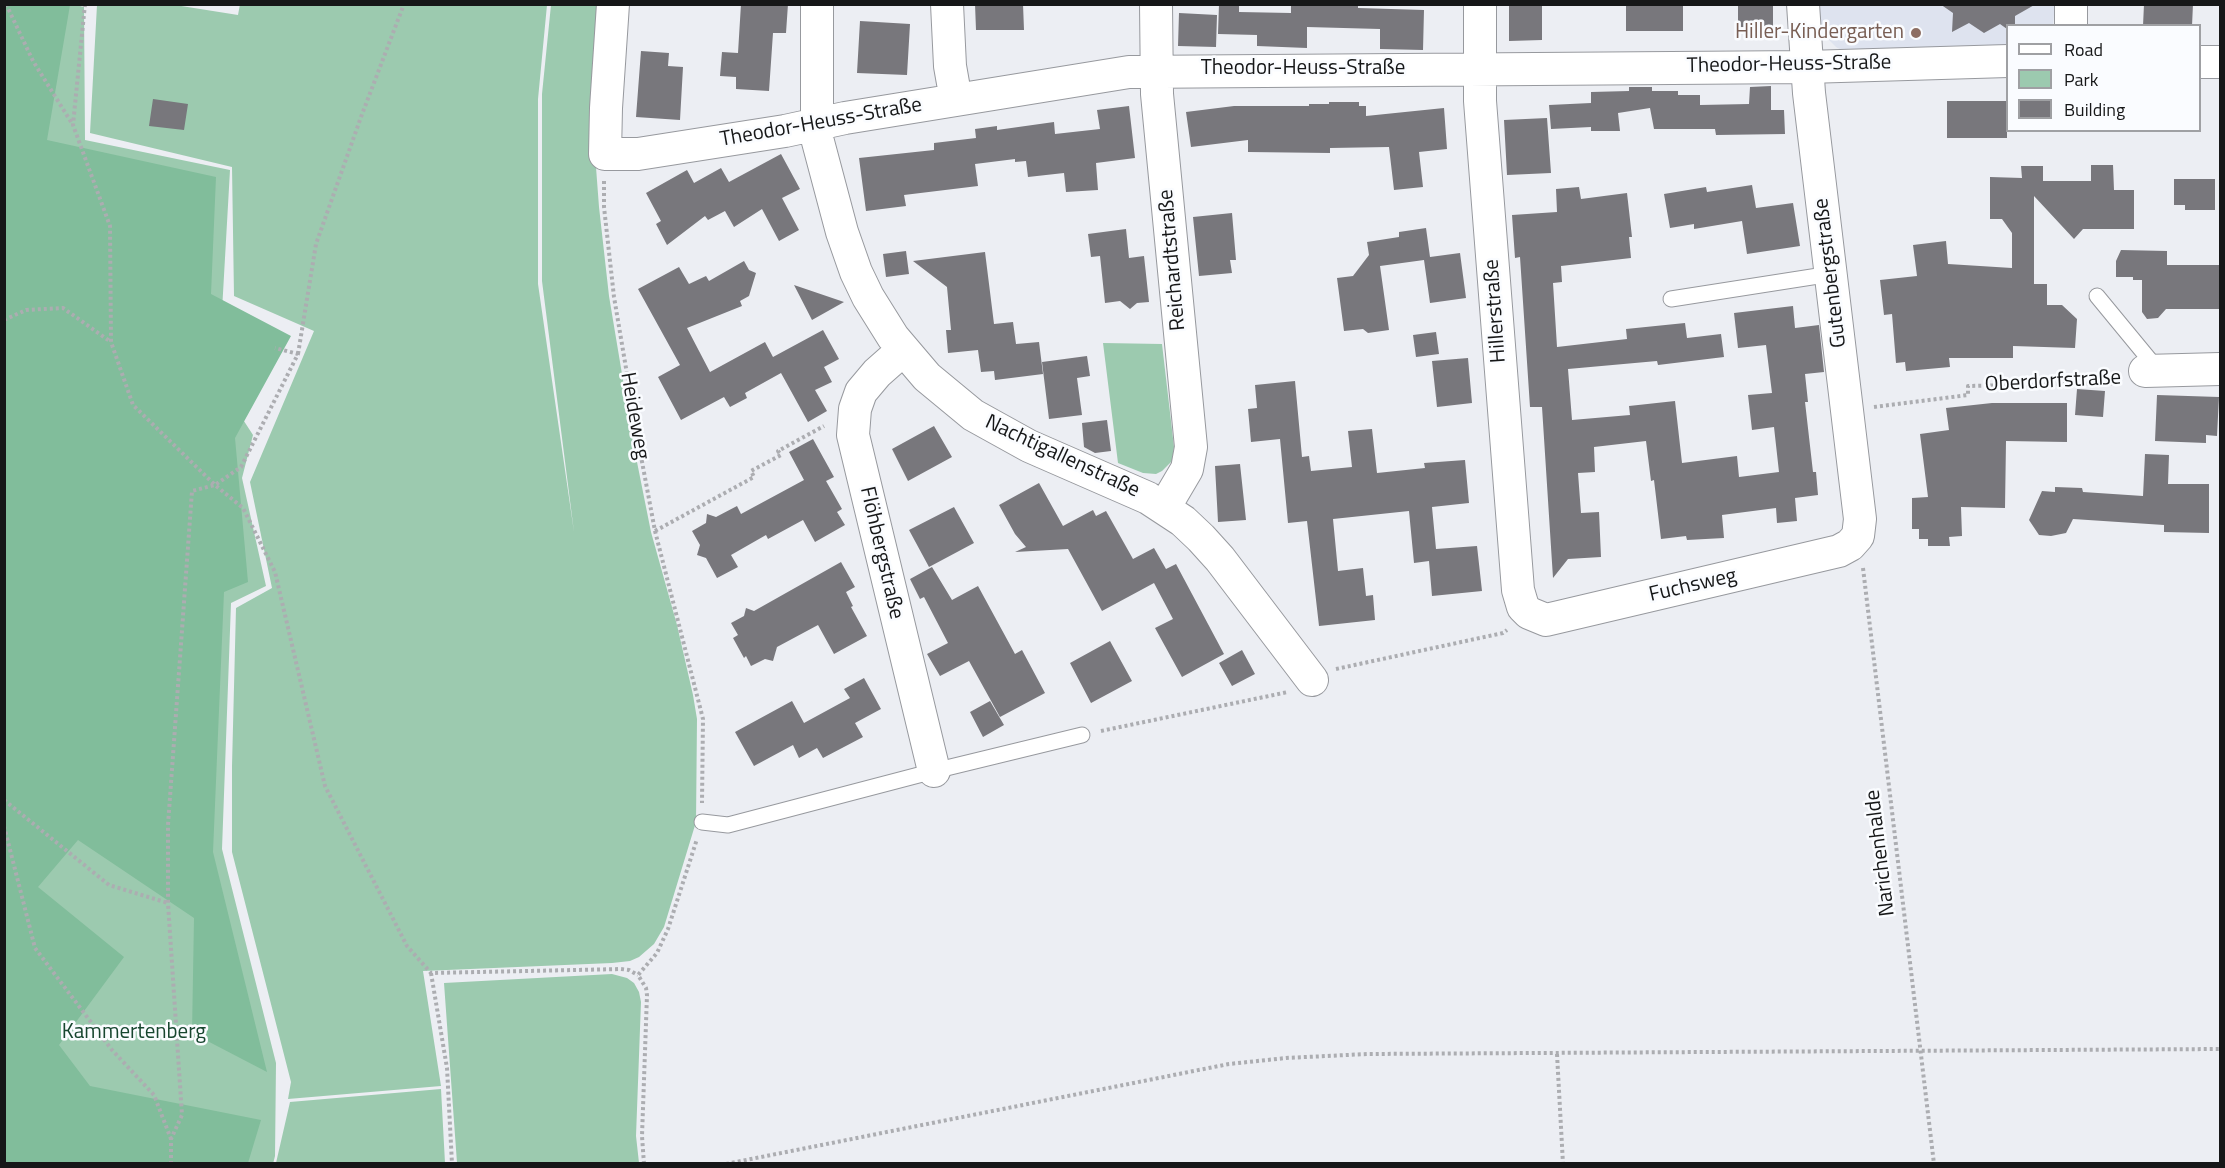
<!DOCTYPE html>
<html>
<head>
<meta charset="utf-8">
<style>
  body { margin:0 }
  #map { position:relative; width:2225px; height:1168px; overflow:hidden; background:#eceef3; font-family:"Titillium Web",sans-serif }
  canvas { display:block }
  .frame { position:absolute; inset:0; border:6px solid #161718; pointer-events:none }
  .legend { position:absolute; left:2006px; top:24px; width:195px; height:108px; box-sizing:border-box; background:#fafcff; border:2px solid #9fa0a3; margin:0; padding:8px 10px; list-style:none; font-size:18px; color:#161718 }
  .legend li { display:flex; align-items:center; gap:12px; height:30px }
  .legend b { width:30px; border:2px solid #9fa0a3 }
</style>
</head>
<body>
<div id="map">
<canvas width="2225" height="1168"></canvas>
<div class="frame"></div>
<ul class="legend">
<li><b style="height:8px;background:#fff"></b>Road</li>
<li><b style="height:16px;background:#9ccaaf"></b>Park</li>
<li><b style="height:16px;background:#78777c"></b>Building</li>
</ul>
</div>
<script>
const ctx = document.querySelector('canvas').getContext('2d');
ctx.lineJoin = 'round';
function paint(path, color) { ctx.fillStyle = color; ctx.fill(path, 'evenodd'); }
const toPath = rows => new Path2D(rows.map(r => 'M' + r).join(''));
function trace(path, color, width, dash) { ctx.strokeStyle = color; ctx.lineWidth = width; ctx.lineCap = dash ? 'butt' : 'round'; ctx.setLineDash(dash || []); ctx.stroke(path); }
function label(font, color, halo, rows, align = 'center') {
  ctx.font = font + ' "Titillium Web",sans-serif'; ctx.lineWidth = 5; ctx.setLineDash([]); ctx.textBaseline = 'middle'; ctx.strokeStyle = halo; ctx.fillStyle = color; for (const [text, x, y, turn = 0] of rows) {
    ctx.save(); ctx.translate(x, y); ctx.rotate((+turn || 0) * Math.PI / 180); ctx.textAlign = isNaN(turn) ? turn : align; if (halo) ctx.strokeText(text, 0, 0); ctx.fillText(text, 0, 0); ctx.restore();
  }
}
paint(toPath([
  [2055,4,2053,25,2008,26,2007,52,1847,53,1836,47,1828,39,1822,28,1820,16,1820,5]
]), '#dee3ef');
paint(toPath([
  [240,4,547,5,538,99,538,284,574,532,542,281,542,94,551,5,604,5,595,154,599,207,609,296,635,452,651,532,677,625,693,695,697,719,696,822,664,927,654,944,639,957,630,961,612,963,423,971,441,1086,288,1099,291,1082,232,852,232,766,236,608,272,588,250,482,314,331,234,296,232,167,90,133,97,5,175,5,238,15],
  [5,5,76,5,84,7,85,140,230,170,218,381,253,435,242,478,266,586,231,603,222,849,276,1063,275,1156,273,1164,5,1164],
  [1103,343,1162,344,1174,447,1172,461,1162,471,1156,474,1143,473,1118,463],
  [612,974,627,978,634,983,639,992,641,1002,636,1136,639,1163,457,1163,444,983],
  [441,1089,445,1163,276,1163,290,1102]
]), '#9ccaaf');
paint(toPath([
  [5,4,70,5,47,140,216,177,211,294,291,336,235,438,248,582,224,592,213,852,267,1072,192,1033,194,918,78,840,38,887,124,957,59,1045,90,1086,261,1120,248,1163,5,1163]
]), '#81bd9b');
paint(toPath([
  [741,4,788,4,786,33,773,33,769,91,736,89,736,77,720,76,722,52,738,53],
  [975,4,1023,4,1024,30,976,30],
  [1219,4,1239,4,1239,12,1291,13,1291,4,1358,4,1358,8,1424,10,1423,50,1380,49,1380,29,1307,27,1307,48,1257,46,1257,35,1218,34],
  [1509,4,1542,4,1542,40,1509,41],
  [1626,4,1683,4,1683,31,1626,31],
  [1738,4,1773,4,1773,27,1738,27],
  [1940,4,2036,4,2015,16,2015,26,2007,26,2007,29,2000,24,1984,33,1969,23,1952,32,1953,13],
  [2144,4,2193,4,2192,26,2143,26],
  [1179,13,1217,15,1216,47,1178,46],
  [860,21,910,24,907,75,857,73],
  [641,51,669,53,668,66,683,67,680,120,636,117],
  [1771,86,1771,110,1784,110,1785,134,1716,135,1715,129,1654,129,1650,108,1618,113,1620,131,1591,131,1591,127,1551,129,1549,105,1591,103,1591,92,1629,91,1629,87,1652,87,1652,91,1678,91,1678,95,1700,95,1700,105,1749,104,1750,87],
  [153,99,188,104,184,130,149,126],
  [1947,101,2007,101,2007,138,1947,138],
  [1329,102,1359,102,1359,106,1366,106,1366,116,1444,108,1447,149,1419,152,1423,187,1394,190,1389,147,1330,148,1330,153,1248,152,1248,140,1191,147,1186,112,1234,106,1309,106,1309,104,1329,104],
  [1129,106,1135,158,1096,163,1098,190,1066,192,1064,173,1028,177,1026,161,1015,162,1015,159,975,164,978,186,904,195,906,206,866,211,859,158,934,150,934,143,976,138,975,129,997,126,997,130,1054,122,1055,134,1100,129,1097,110],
  [1547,118,1551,173,1507,175,1504,120],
  [781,154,800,189,782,198,799,230,779,241,762,209,734,227,725,211,708,220,705,216,667,245,656,224,661,221,646,193,687,170,694,183,721,168,729,182],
  [2091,165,2113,165,2114,190,2134,190,2134,229,2083,229,2074,239,2034,196,2034,284,2047,284,2047,305,2062,305,2077,319,2075,348,2013,346,2013,358,1949,358,1950,367,1906,371,1905,362,1896,363,1892,314,1884,315,1880,280,1917,276,1913,245,1946,241,1948,264,2012,268,2012,233,2002,219,1990,219,1990,177,2022,178,2021,166,2043,166,2043,181,2091,181],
  [2174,179,2215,179,2215,210,2185,210,2185,205,2174,205],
  [1752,185,1756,208,1793,203,1800,246,1747,254,1742,221,1694,229,1694,224,1670,228,1664,194,1706,187,1707,192],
  [1579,187,1581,199,1627,193,1632,237,1629,237,1631,258,1561,266,1562,282,1553,283,1557,347,1627,339,1626,329,1685,323,1687,338,1721,334,1724,357,1658,365,1657,361,1568,369,1572,420,1630,415,1629,406,1675,401,1682,463,1737,456,1739,477,1779,472,1774,427,1752,430,1748,395,1772,393,1766,345,1738,348,1734,313,1793,306,1795,328,1819,325,1824,372,1805,374,1808,402,1805,402,1813,472,1816,472,1818,495,1795,498,1797,521,1777,523,1776,508,1722,515,1724,538,1687,540,1686,536,1661,539,1654,480,1651,481,1646,441,1594,447,1595,472,1578,473,1581,513,1599,512,1601,557,1568,559,1553,578,1542,407,1530,407,1520,257,1515,258,1512,215,1557,212,1556,189],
  [1232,213,1236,260,1230,260,1232,273,1199,276,1193,217],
  [1426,228,1430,257,1460,253,1466,298,1430,303,1424,260,1380,266,1389,330,1368,333,1363,329,1344,331,1337,278,1353,276,1369,255,1367,242,1399,237,1399,232],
  [1126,229,1129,258,1144,256,1149,302,1137,303,1130,309,1120,301,1105,303,1100,256,1091,257,1088,234],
  [2121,250,2167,251,2167,265,2220,265,2220,309,2166,309,2158,318,2147,319,2142,312,2142,280,2133,280,2133,277,2116,277,2116,261],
  [906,251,909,274,886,277,883,254],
  [985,252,994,324,1013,322,1016,344,1039,342,1043,374,995,380,994,371,981,372,978,350,948,353,946,330,951,330,947,287,913,261],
  [744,261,749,270,756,273,749,296,740,301,742,306,687,328,710,372,765,342,773,357,823,330,839,359,824,367,832,382,815,390,827,411,808,422,781,373,745,393,747,398,730,407,724,397,681,420,658,377,680,365,638,289,679,267,689,284,706,276,709,281],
  [794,285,844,302,812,320],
  [1436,332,1439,354,1416,357,1413,335],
  [1087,356,1090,376,1077,378,1082,415,1049,419,1042,362],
  [1468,358,1472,403,1437,407,1432,361],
  [1295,381,1302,457,1309,456,1311,471,1352,467,1348,431,1372,429,1377,473,1425,468,1424,463,1465,460,1469,503,1432,507,1436,549,1477,546,1482,591,1432,596,1429,561,1414,563,1409,511,1333,519,1338,571,1363,568,1366,596,1373,595,1375,620,1319,626,1307,521,1288,523,1280,439,1251,442,1248,409,1257,408,1255,385],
  [2077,389,2105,391,2103,417,2075,415],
  [2157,395,2219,397,2217,436,2206,435,2206,443,2155,441],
  [1992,403,2067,403,2067,442,2006,441,2005,508,1961,507,1962,536,1949,537,1950,546,1928,546,1928,539,1919,539,1919,529,1912,529,1912,498,1928,497,1920,434,1949,430,1946,408],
  [1107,420,1111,451,1095,453,1084,447,1082,423],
  [934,426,952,457,908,481,892,449],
  [813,439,834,477,826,481,842,509,837,512,845,525,815,542,803,520,768,539,766,535,731,555,738,567,717,578,706,558,697,555,700,545,692,531,706,523,707,514,716,517,737,506,741,514,804,480,789,452],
  [2145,454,2169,455,2168,484,2209,484,2209,533,2164,532,2164,525,2073,519,2066,533,2051,536,2039,535,2029,520,2042,491,2055,492,2055,487,2082,488,2083,492,2143,496],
  [1240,464,1246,520,1218,522,1215,466],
  [1039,483,1063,526,1093,510,1096,516,1106,511,1133,559,1154,548,1166,569,1176,564,1224,654,1182,677,1155,628,1173,619,1154,583,1102,611,1068,549,1015,552,1026,547,1015,534,999,505],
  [954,507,974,543,929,567,909,530],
  [841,562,855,587,846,592,853,606,851,607,867,636,834,654,818,625,777,647,773,661,765,659,751,666,746,656,744,658,733,638,738,635,731,623,744,616,746,608,754,611],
  [932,567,952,600,978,586,1015,654,1022,650,1045,693,1000,717,969,661,940,676,927,654,948,643,924,597,920,599,910,579],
  [1110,641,1132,681,1091,703,1070,663],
  [1242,650,1255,674,1232,686,1219,663],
  [864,678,881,709,855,723,863,737,823,758,817,748,799,758,793,745,754,766,735,732,792,701,804,723,850,698,844,689],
  [990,701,1004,725,983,737,970,712]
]), '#78777c');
const service = toPath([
  [2097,296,2158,370],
  [1671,299,1831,274],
  [702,822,728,825,934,771,1082,735]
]);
const minor = toPath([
  [613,4,606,108,605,154,638,154,785,131,845,118,1129,72,1807,67,2008,61],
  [817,4,817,138,842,232,856,272,868,297,893,337,927,377,973,415,1029,446,1148,498,1183,521,1201,538,1220,559,1312,680],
  [947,4,950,66,956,100],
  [1156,4,1157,94,1191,447,1187,469,1164,508],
  [1480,4,1480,101,1518,590,1523,607,1529,613,1546,620,1839,551,1850,545,1858,536,1860,519,1809,93,1803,4],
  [2071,26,2071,4],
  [2200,62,2220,62],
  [903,350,877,373,861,392,855,409,853,435,934,771],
  [2145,371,2220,369]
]);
trace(service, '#97999e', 17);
trace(minor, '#97999e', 34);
trace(toPath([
  [6,4,33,61,73,125],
  [85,4,73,125,110,226,111,342,133,405,215,485,243,508,275,572,325,786,407,946,431,973,621,969,629,970,638,975],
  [604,181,604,207,614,297,640,451,655,531,703,719,702,803],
  [4,320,26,310,63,308,111,342],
  [298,354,316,244,361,117,404,4],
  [1874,407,1968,395,1968,386,2121,383],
  [655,531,754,477,751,471,781,455,778,451,824,426],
  [1863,568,1934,1164],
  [1336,669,1503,633,1507,630],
  [1101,731,1288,692],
  [4,800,109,885,168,903],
  [4,826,35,948,112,1050,154,1095,171,1139],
  [431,973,447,1068,452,1164],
  [1557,1054,1563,1164],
  [171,1164,171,1139,182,1115,168,903,168,825,192,491,215,485,241,467,298,354,275,348],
  [644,1164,642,1136,647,995,646,988,638,975,657,953,668,929,697,839],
  [726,1164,1229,1064,1286,1058,1367,1054,2220,1049]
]), '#acadb1', 4, [3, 3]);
trace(service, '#fff', 15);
trace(minor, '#fff', 32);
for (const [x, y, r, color] of [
  [1916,33,6,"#8d6e63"]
]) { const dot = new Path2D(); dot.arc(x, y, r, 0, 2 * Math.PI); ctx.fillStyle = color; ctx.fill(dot); trace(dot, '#fafcff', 2); }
label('21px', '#785e54', '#fafcff', [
  ["Hiller-Kindergarten",1904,33]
], 'right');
label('21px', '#161718', '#fafcff', [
  ["Theodor-Heuss-Straße",1789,65,-1],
  ["Theodor-Heuss-Straße",1303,69],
  ["Theodor-Heuss-Straße",821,123,-10],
  ["Reichardtstraße",1173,260,-95],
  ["Gutenbergstraße",1831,273,-97],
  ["Hillerstraße",1496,311,-94],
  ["Oberdorfstraße",2053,382,-3],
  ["Heideweg",634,416,80],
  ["Nachtigallenstraße",1062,457,25],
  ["Flöhbergstraße",881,553,77],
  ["Fuchsweg",1693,586,-13],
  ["Narichenhalde",1881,853,-97]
]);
label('21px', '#17462f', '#fafcff', [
  ["Kammertenberg",134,1033]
]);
</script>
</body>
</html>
